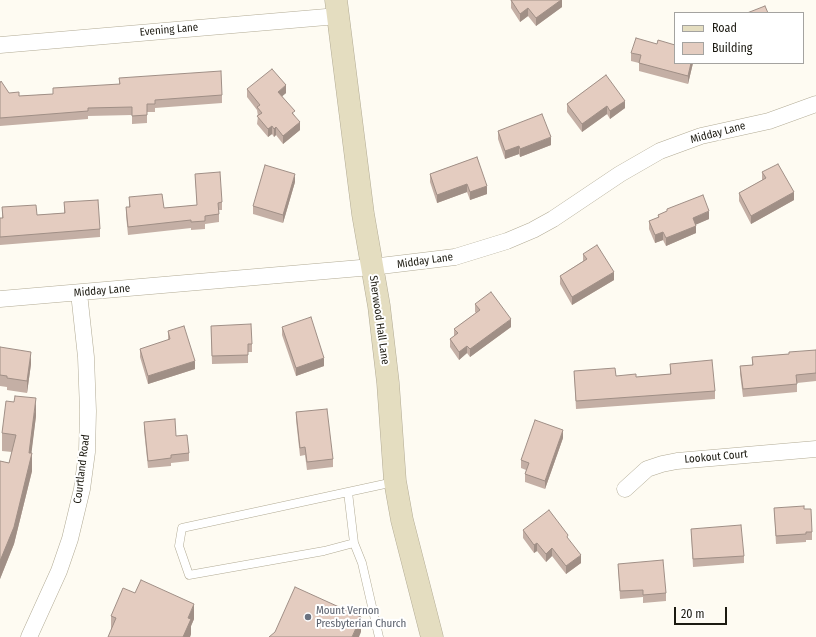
<!DOCTYPE html>
<html>
<head>
<meta charset="utf-8">
<style>
  body { margin:0 }
  #map { position:relative; width:816px; height:637px; overflow:hidden; background:#fefbf2; font-family:"Fira Sans Condensed",sans-serif }
  canvas { display:block }
  .legend { position:absolute; left:674px; top:12px; width:130px; height:52px; box-sizing:border-box; background:#fff; border:1px solid #a4a3a0; margin:0; padding:5px 7px; list-style:none; font-size:12px; color:#1c1a11 }
  .legend li { display:flex; align-items:center; gap:8px; height:20px }
  .legend b { width:20px; border:1px solid #a4a3a0 }
  .scale { position:absolute; left:674px; top:607px; width:53px; height:18px; box-sizing:border-box; border:2px solid #1c1a11; border-top:0; padding-left:5px; font-size:12px; line-height:14px; white-space:nowrap; color:#1c1a11; -webkit-text-stroke:3px #fff; paint-order:stroke }
</style>
</head>
<body>
<div id="map">
<canvas width="816" height="637"></canvas>
<ul class="legend">
<li><b style="height:5px;background:#e4ddc0"></b>Road</li>
<li><b style="height:11px;background:#e4ccc0"></b>Building</li>
</ul>
<div class="scale">20 m</div>
</div>
<script>
const ctx = document.querySelector('canvas').getContext('2d');
ctx.lineJoin = 'round';
const toPath = rows => new Path2D(rows.map(r => 'M' + r).join(''));
function trace(path, color, width, dash) { ctx.strokeStyle = color; ctx.lineWidth = width; ctx.lineCap = dash ? 'butt' : 'round'; ctx.setLineDash(dash || []); ctx.stroke(path); }
function paint(path, color) { ctx.fillStyle = color; ctx.fill(path, 'evenodd'); }
function label(font, color, halo, rows, align = 'center') {
  ctx.font = font + ' "Fira Sans Condensed",sans-serif'; ctx.lineWidth = 4; ctx.setLineDash([]); ctx.textBaseline = 'middle'; ctx.strokeStyle = halo; ctx.fillStyle = color; for (const [text, x, y, turn = 0] of rows) {
    ctx.save(); ctx.translate(x, y); ctx.rotate((+turn || 0) * Math.PI / 180); ctx.textAlign = isNaN(turn) ? turn : align; if (halo) ctx.strokeText(text, 0, 0); ctx.fillText(text, 0, 0); ctx.restore();
  }
}
const service = toPath([
  [348,492,354,543],
  [379,637,362,563,354,543,324,551,189,575,179,546,182,528,394,482]
]);
const minor = toPath([
  [0,45,338,16],
  [0,299,372,267,455,257,507,241,533,230,553,219,620,174,660,151,701,136,769,121,816,104],
  [625,489,647,469,662,464,677,461,816,449],
  [29,637,59,571,70,539,82,489,87,452,88,411,86,357,79,293]
]);
const secondary = toPath([
  [336,0,363,214,379,306,388,383,395,481,402,520,432,637]
]);
trace(service, '#b2ab95', 9);
trace(minor, '#b2ab95', 17);
trace(secondary, '#b2ab95', 23);
trace(service, '#fff', 8);
trace(minor, '#fff', 16);
trace(secondary, '#e4ddc0', 22);
paint(toPath([
  [511,0,562,0,562,7,536,26,528,16,520,22,511,8],
  [631,53,693,63,688,84,639,71,639,63,631,61],
  [606,75,625,108,610,119,607,114,582,132,567,112,567,104],
  [119,78,222,95,222,103,155,108,155,112,147,112,147,123,132,124,132,115,88,116,88,119,0,126,0,83,9,93,19,96,53,94,119,84],
  [247,89,286,93,282,96,295,116,300,130,283,144,276,135,274,137,272,134,268,137,257,124,258,116,257,110,247,97],
  [498,131,551,145,520,157,519,154,505,159,498,139],
  [477,157,487,194,470,200,467,192,437,203,430,182,430,174],
  [762,172,794,200,751,224,739,201,739,193,762,180],
  [195,174,222,202,222,210,219,210,219,222,205,224,205,229,191,230,191,228,128,235,126,215,126,207,129,207,129,197,164,208,197,205],
  [295,182,283,223,253,214,253,206],
  [64,202,100,229,100,237,0,245,0,218,2,218,2,207,37,215,64,213],
  [667,209,709,219,696,224,696,233,666,246,663,240,655,243,649,229,649,221,658,218,658,215,667,211],
  [583,254,614,280,572,305,560,284,560,276,583,261],
  [475,304,511,327,470,357,467,353,459,360,450,347,450,339,454,336,454,329,476,313,475,312],
  [211,326,252,344,252,352,248,352,248,363,212,364],
  [282,327,324,366,296,376,282,335],
  [168,331,195,369,148,384,140,357,140,349,168,340],
  [0,347,31,364,27,393,7,390,7,387,0,386],
  [816,350,816,381,797,383,797,392,743,397,740,374,740,366,752,365,752,357,789,354],
  [670,364,715,391,715,399,576,409,574,371,616,376,636,377,670,374],
  [296,412,333,459,333,467,307,470,305,455,300,456,296,420],
  [36,416,31,453,32,471,14,544,0,579,0,461,9,463,12,452,2,451,2,433],
  [144,422,176,436,189,453,189,461,171,463,171,466,148,468,144,430],
  [563,438,545,489,525,482,525,474,526,470,521,468,521,460],
  [774,508,804,509,812,532,812,540,806,540,806,542,776,544],
  [691,529,744,556,744,563,693,567],
  [523,530,568,539,581,563,566,574,552,556,546,562,537,551,534,553,523,538],
  [618,564,666,593,666,601,643,603,643,597,620,599],
  [135,593,194,619,191,626,191,634,190,637,108,637,111,631,111,616]
]), '#c4afa5');
paint(toPath([
  [561,0,562,0,562,7,536,26,536,18],
  [528,8,528,16,520,22,520,14],
  [691,63,693,63,688,84,688,76],
  [286,85,286,93,278,100,278,92],
  [625,101,625,108,610,119,610,111],
  [607,106,607,114,582,132,582,124],
  [300,122,300,130,283,144,283,136],
  [272,126,272,134,268,137,268,129],
  [276,127,276,135,274,137,274,129],
  [551,137,551,145,520,157,520,149],
  [519,146,519,154,505,159,505,151],
  [295,174,295,182,283,223,283,215],
  [467,184,467,192,437,203,437,195],
  [487,186,487,194,470,200,470,192],
  [794,192,794,200,751,224,751,216],
  [709,211,709,219,693,226,693,218],
  [696,226,696,233,666,246,666,238],
  [663,232,663,240,655,243,655,235],
  [614,272,614,280,572,305,572,297],
  [511,319,511,327,470,357,470,349],
  [467,346,467,353,459,360,459,352],
  [31,352,31,364,27,393,27,381],
  [324,358,324,366,296,376,296,368],
  [195,361,195,369,148,384,148,376],
  [36,398,36,416,31,457,32,453,32,471,14,544,0,579,0,561,29,453],
  [563,430,563,438,545,489,545,481],
  [537,543,537,551,534,553,534,545],
  [552,548,552,556,546,562,546,554],
  [581,555,581,563,566,574,566,566],
  [194,604,194,619,191,626,191,634,190,637,183,637,188,618],
  [361,617,361,632,359,637,352,637]
]), '#a08f86');
const building = toPath([
  [511,0,561,0,536,18,528,8,520,14,511,0],
  [765,6,768,13,747,13,765,6],
  [636,38,657,44,658,40,675,45,675,63,691,63,688,76,639,63,641,55,631,53,636,38],
  [272,69,286,85,278,92,295,111,292,113,300,122,283,136,276,127,274,129,272,126,268,129,257,116,262,113,257,107,260,105,247,89,272,69],
  [221,71,222,95,155,100,155,104,147,104,147,115,132,116,132,107,88,108,88,111,0,118,0,83,1,81,9,93,19,92,19,96,53,94,53,88,120,84,119,78,221,71],
  [606,75,625,101,610,111,607,106,582,124,567,104,606,75],
  [542,114,551,137,520,149,519,146,505,151,498,131,542,114],
  [477,157,487,186,470,192,467,184,437,195,430,174,477,157],
  [778,164,794,192,751,216,739,193,766,178,762,172,778,164],
  [265,165,295,174,283,215,253,206,265,165],
  [220,172,222,202,218,203,219,214,205,216,205,221,191,222,191,220,128,227,126,207,130,207,129,197,162,194,164,208,197,205,195,174,220,172],
  [703,195,709,211,693,218,696,226,666,238,663,232,655,235,649,221,659,217,658,215,667,211,667,209,703,195],
  [98,200,100,229,0,237,0,218,3,218,2,207,36,205,37,215,65,213,64,202,98,200],
  [597,245,614,272,572,297,560,276,587,259,583,254,597,245],
  [491,292,511,319,470,349,467,346,459,352,450,339,458,333,454,329,480,310,475,304,491,292],
  [311,317,324,358,296,368,282,327,311,317],
  [251,324,252,344,248,344,248,355,212,356,211,326,251,324],
  [184,326,195,361,148,376,140,349,170,339,168,331,184,326],
  [0,347,31,352,27,381,7,378,7,376,0,375,0,347],
  [816,350,816,373,796,375,797,384,743,389,740,366,753,365,752,357,789,354,789,352,816,350],
  [712,360,715,391,576,401,574,371,615,368,616,376,636,374,636,377,671,374,670,364,712,360],
  [15,396,36,398,29,453,32,453,14,527,0,561,0,461,9,463,16,435,2,433,6,401,14,402,15,396],
  [327,409,333,459,307,462,305,447,300,448,296,412,327,409],
  [175,419,176,436,187,435,189,453,171,455,171,458,148,461,144,422,175,419],
  [535,420,563,430,545,481,525,474,529,463,521,460,535,420],
  [804,506,804,509,811,509,812,532,806,532,806,534,776,536,774,508,804,506],
  [549,510,568,535,567,537,581,555,566,566,552,548,546,554,537,543,534,545,523,530,549,510],
  [741,525,744,556,693,559,691,529,741,525],
  [663,560,666,593,643,595,643,590,620,591,618,564,663,560],
  [141,580,194,604,188,618,191,619,183,637,108,637,116,618,111,616,123,588,135,593,141,580],
  [295,587,361,617,352,637,269,637,275,632,295,587]
]);
paint(building, '#e4ccc0');
trace(building, '#a08f86', 1);
for (const [x, y, r, color] of [
  [308,617,4,"#6b7280"]
]) { const dot = new Path2D(); dot.arc(x, y, r, 0, 2 * Math.PI); ctx.fillStyle = color; ctx.fill(dot); trace(dot, '#fff', 1.5); }
label('11px', '#1c1a11', '#fff', [
  ["Evening Lane",169,30,-5],
  ["Midday Lane",718,133,-15],
  ["Midday Lane",425,261,-8],
  ["Midday Lane",102,291,-5],
  ["Sherwood Hall Lane",379,320,82],
  ["Lookout Court",716,457,-5],
  ["Courtland Road",82,469,-83]
]);
label('11px', '#5b616d', '#fff', [
  ["Mount Vernon",316,611],
  ["Presbyterian Church",316,624]
], 'left');
</script>
</body>
</html>
